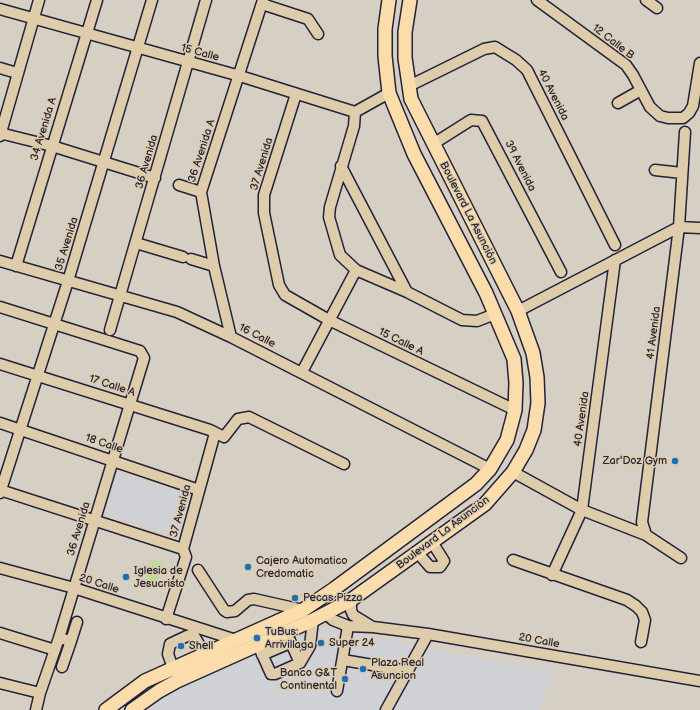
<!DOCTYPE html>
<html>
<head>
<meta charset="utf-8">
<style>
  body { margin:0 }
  canvas { display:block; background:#d6cfc3 }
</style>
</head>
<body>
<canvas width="700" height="710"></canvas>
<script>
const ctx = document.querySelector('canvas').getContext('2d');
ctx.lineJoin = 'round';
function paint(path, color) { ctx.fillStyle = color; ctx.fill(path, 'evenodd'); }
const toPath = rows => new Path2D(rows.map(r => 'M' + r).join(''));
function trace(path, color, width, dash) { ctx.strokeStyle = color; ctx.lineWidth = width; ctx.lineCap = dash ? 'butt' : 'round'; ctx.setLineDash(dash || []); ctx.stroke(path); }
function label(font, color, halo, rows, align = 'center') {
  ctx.font = font + ' "Balsamiq Sans",sans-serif'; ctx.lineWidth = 3; ctx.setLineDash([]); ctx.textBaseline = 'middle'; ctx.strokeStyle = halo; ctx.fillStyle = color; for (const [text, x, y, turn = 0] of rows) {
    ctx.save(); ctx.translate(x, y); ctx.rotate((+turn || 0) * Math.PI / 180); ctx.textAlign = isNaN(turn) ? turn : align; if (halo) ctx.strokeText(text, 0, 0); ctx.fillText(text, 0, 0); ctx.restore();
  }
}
paint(toPath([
  [118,472,190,496,179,537,106,514],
  [314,628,420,645,385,710,146,710,174,690],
  [424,649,554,670,540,710,391,710]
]), '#d0d1d4');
paint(toPath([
  [152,560,163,563,156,587,145,583]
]), '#bddb93');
const minor = toPath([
  [537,0,626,65,633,75,650,107,660,116,668,118,683,118,689,113,693,106,700,63],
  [646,0,657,8],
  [262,4,308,19,318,34],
  [0,9,240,76,355,112,389,93],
  [0,68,17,73],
  [409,86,484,49,495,47,516,60,527,70,615,245],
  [296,94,264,195,264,213,279,285,285,295,329,320,515,410],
  [618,103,641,90],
  [355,112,354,126,330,207,329,217,340,255,356,270,407,292,462,320,477,321,495,314],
  [0,133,52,146,155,178],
  [0,136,39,0],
  [433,144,471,120,482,121,561,272],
  [341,166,407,292],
  [655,170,682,173],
  [179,185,201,192],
  [136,243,183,257],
  [191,259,214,266],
  [0,261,177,312,231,337,490,469],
  [16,266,97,0],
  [0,307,140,351,144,358,59,638,40,693,36,710],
  [518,311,679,227,700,228],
  [110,330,206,0],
  [231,337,214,266,201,192,263,0],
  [0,364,210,430,224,437,238,419,249,417,344,464],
  [302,372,356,270],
  [0,423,199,490],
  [513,472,582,510,646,535,681,558],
  [0,490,183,549],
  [0,493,68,281,152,0],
  [646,535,642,522,679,227,685,132],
  [418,553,430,567,440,567,444,561,432,542],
  [513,560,627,600,636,606,642,612,645,620,641,642],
  [0,568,74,588,236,640],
  [198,570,224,610,227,612,235,611,248,600,254,599,303,610],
  [552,575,582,510,615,260],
  [351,600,351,610,353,615,371,626],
  [325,613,333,620,348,626,373,627,428,634,700,681],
  [166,619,186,557,183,549,215,433],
  [0,633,55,650],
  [59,638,71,641,62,667],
  [71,641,77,622],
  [258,645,271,674,275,674,293,666,300,663,286,632],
  [262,655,290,643],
  [343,660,408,671],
  [300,663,310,646,313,620],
  [173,668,168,654,170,644,187,636,193,634,205,654],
  [0,683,40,693],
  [337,691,348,626],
  [386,710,428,634]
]);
const major = toPath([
  [106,710,145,681,303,610,334,589,476,484,490,469,507,440,515,410,516,383,514,359,486,293,414,154,389,93,385,56,385,29,389,0],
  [132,710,159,691,177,681,313,620,351,600,485,504,513,472,526,450,534,430,538,403,537,377,533,353,518,311,411,99,405,58,405,32,410,0]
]);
trace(minor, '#22223b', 13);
trace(major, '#22223b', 16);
trace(minor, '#deccaa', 10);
trace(major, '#faddab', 13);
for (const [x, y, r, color] of [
  [675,461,4,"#1f6fb2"],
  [248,567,4,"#1f6fb2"],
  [126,577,4,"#1f6fb2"],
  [295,598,4,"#1f6fb2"],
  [257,638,4,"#1f6fb2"],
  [321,643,4,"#1f6fb2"],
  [181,646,4,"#1f6fb2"],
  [363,669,4,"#1f6fb2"],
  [345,679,4,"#1f6fb2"]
]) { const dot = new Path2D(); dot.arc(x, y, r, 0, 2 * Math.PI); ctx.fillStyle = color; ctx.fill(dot); trace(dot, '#deccaa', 1.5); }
label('11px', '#22223b', '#deccaa', [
  ["12 Calle B",613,42,38],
  ["15 Calle",200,53,15],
  ["40 Avenida",553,95,63],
  ["34 Avenida A",44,129,-73],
  ["36 Avenida A",202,151,-72],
  ["36 Avenida",147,162,-74],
  ["37 Avenida",262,164,-73],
  ["39 Avenida",520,166,63],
  ["Boulevard La Asunción",468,213,63],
  ["35 Avenida",67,244,-73],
  ["41 Avenida",654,333,-83],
  ["16 Calle",257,336,27],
  ["15 Calle A",401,342,26],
  ["17 Calle A",112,386,18],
  ["40 Avenida",582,419,-82],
  ["18 Calle",104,444,19],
  ["37 Avenida",181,511,-75],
  ["36 Avenida",79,529,-73],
  ["Boulevard La Asunción",443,533,-37],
  ["20 Calle",99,584,18],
  ["20 Calle",539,641,10]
]);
label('11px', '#22223b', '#deccaa', [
  ["Zar'Doz Gym",667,461,"right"],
  ["Cajero Automatico",256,561],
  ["Credomatic",256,574],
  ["Iglesia de",134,571],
  ["Jesucristo",134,584],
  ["Pecas Pizza",303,598],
  ["TuBus:",265,632],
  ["Arrivillaga",265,645],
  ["Super 24",329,643],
  ["Shell",189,646],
  ["Plaza Real",371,663],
  ["Asuncion",371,676],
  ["Banco G&T",337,673,"right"],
  ["Continental",337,686,"right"]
], 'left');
</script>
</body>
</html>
